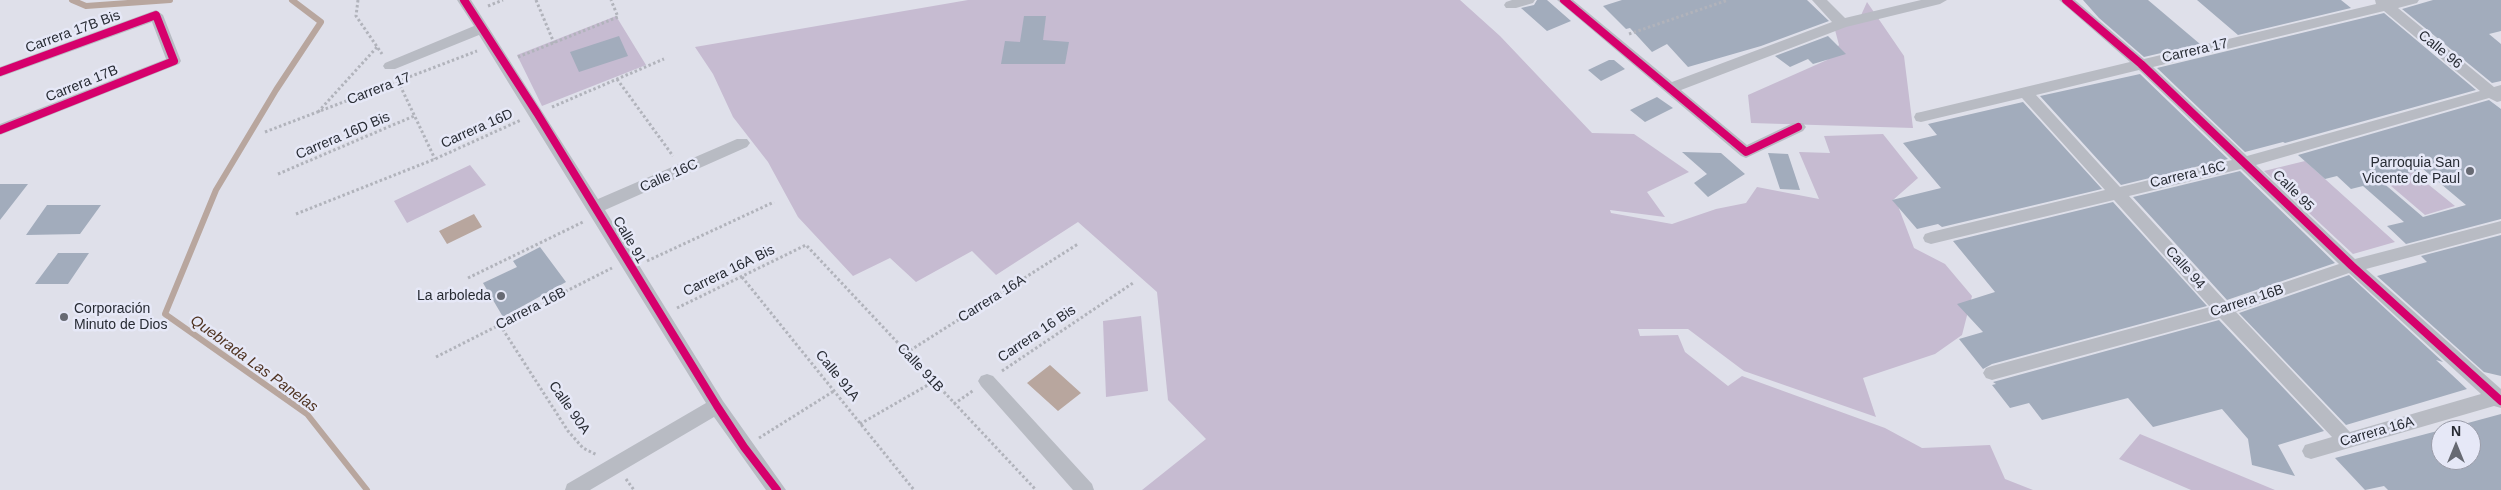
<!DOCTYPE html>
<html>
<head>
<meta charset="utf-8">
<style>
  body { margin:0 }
  #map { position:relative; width:2501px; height:490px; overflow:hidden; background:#dfe0ea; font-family:Arial,sans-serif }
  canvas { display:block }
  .north { position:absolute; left:2431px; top:420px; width:50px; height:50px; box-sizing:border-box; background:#e6e8f7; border:1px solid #9a9ca9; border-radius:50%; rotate:0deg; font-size:14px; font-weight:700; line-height:20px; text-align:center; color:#272b33 }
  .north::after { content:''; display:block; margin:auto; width:18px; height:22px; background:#676a73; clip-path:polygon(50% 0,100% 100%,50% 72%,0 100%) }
</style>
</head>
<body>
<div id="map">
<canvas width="2501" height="490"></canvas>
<div class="north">N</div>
</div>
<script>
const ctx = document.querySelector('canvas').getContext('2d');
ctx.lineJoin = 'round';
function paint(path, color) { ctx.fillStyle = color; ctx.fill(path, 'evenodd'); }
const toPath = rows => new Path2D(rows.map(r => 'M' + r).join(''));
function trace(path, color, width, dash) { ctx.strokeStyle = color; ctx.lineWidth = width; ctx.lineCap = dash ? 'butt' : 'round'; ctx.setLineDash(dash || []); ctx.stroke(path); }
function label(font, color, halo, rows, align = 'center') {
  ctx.font = font + ' Arial,sans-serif'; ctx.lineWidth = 5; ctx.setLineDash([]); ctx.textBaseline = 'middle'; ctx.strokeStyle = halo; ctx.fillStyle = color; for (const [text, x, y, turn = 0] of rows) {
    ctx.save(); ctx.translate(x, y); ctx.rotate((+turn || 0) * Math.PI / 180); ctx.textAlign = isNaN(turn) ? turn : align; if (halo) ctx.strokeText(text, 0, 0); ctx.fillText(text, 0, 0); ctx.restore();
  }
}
paint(toPath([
  [968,0,1460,0,1500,36,1592,133,1634,134,1689,172,1647,192,1665,217,1610,210,1611,213,1672,224,1716,209,1746,203,1757,187,1819,199,1799,152,1830,153,1824,136,1883,134,1918,178,1893,200,1898,206,1914,248,1945,264,1972,296,1962,335,1935,354,1863,378,1876,417,1744,371,1688,329,1638,329,1640,336,1678,335,1685,352,1728,386,1742,376,1885,428,1922,448,1990,445,2005,479,2033,490,1142,490,1206,439,1168,400,1157,292,1078,222,996,275,972,251,916,282,890,258,853,276,798,217,768,162,733,117,713,74,695,47],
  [1867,2,1904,56,1913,128,1751,123,1748,95,1827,60,1839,45,1835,30,1858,22],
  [616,16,646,65,542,106,517,55],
  [2305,161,2395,242,2353,254,2264,171],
  [470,165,486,185,407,223,394,201],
  [2413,172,2455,206,2425,215,2384,180],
  [1141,316,1148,391,1106,397,1103,321],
  [2140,434,2275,490,2191,490,2119,459]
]), '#c6bbd1');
paint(toPath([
  [474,214,482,227,447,244,439,231],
  [1050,365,1081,393,1058,411,1027,383]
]), '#b8a69e');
trace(toPath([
  [72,0,86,6,170,0],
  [292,0,321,22,276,90,216,190,165,314,307,414,367,490]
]), '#b8a69e', 6);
paint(toPath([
  [1537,0,1547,0,1571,21,1547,31,1521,8,1534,5],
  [1622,0,1807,0,1829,21,1761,46,1688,67,1667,44,1652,52,1630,28,1626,29,1603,6],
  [2083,0,2148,0,2200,44,2144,57,2099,18],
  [2197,0,2341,0,2351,8,2238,35],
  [2433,0,2501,0,2501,31,2489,34,2501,44,2501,81,2492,83,2402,9],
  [2384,13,2476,90,2285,143,2283,142,2245,152,2157,68],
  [1024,16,1046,16,1043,40,1069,42,1065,64,1001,64,1005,41,1020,42],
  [619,36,628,56,579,72,570,52],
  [1828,36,1846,54,1813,64,1808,59,1790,67,1775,56],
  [1609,60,1614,60,1625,69,1601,81,1588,70],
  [2140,74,2228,159,2121,185,2040,96],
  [1657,97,1673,108,1645,122,1630,110],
  [2489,100,2501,109,2501,219,2406,244,2387,226,2404,222,2363,186,2351,189,2337,176,2325,179,2298,155],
  [2423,169,2466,205,2423,217,2381,181],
  [2023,102,2102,189,1942,227,1938,224,1917,229,1892,200,1941,188,1903,143,1937,135,1928,124],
  [1682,152,1721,153,1745,174,1708,197,1694,183,1707,174],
  [1768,153,1788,154,1800,190,1780,189],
  [2240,171,2335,263,2227,300,2133,197],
  [0,184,28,184,0,220],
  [2113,202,2207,306,1992,364,1983,369,1959,339,1983,332,1957,304,1995,292,1953,241],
  [47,205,101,205,80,234,26,235],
  [2501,235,2501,376,2484,372,2377,276,2427,262,2421,256],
  [540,247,566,282,503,317,483,283,517,267,513,261],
  [58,253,89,253,68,284,35,284],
  [2349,275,2443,362,2436,360,2467,389,2346,425,2239,313],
  [2219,320,2324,431,2278,445,2295,476,2252,465,2248,439,2222,409,2153,427,2128,398,2042,420,2029,403,2010,408,1992,385,1996,384,1993,382],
  [2501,414,2501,490,2388,490,2384,486,2365,490,2335,458,2441,430,2441,460,2471,460,2471,430,2442,430]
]), '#a2acbc');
trace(toPath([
  [358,0,356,16,382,54],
  [536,0,554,43],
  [488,6,503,0],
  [1629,34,1728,0],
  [518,57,618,17,611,0],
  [617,79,673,156],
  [398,81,435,159],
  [552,107,664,59],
  [318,112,378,46],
  [265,132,477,51],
  [278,174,414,116],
  [296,214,435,159,521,120],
  [647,261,774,202],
  [742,277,914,490],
  [468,278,583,222],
  [677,308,806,245,1036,490],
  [500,325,568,431,583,448,597,455],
  [906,353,1078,244],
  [436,357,612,268],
  [1002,371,1133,283],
  [954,404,974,390],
  [860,424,933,382],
  [759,438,834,391],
  [626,479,634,490]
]), '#b1b3bb', 3, [2.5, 2.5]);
paint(toPath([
  [457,0,471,0,598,199,737,139,747,139,750,143,747,147,605,210,723,401,786,490,766,490,714,417,590,490,565,490,567,484,706,403,479,35,395,69,385,69,383,66,385,63,474,26,457,0],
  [1512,0,1535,0,1533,3,1516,8,1506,8,1504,5,1506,2,1512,0],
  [1557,0,1573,0,1672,82,1832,22,1812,0,1827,0,1845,18,1921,0,1947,0,1940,4,1846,27,1681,90,1747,145,1793,123,1803,123,1806,127,1803,131,1746,158,1741,156,1557,0],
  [2059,0,2075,0,2144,59,2376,4,2375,0,2419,0,2417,3,2398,8,2494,87,2501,85,2501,101,2497,102,2489,98,2256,165,2355,259,2501,221,2501,233,2366,269,2501,389,2501,408,2494,406,2311,459,2305,457,2302,451,2305,445,2332,437,2220,318,1992,380,1986,378,1983,373,1986,368,1992,366,2210,307,2114,200,1931,244,1925,242,1923,238,1925,234,1931,232,2105,190,2022,98,1921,122,1916,121,1914,117,1916,113,1921,112,2130,62,2059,0],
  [2384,11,2480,91,2247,156,2153,67,2384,11],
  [2139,70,2232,160,2120,187,2036,95,2139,70],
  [2241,169,2339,264,2226,302,2129,196,2241,169],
  [2349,273,2481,394,2350,432,2236,312,2349,273],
  [156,10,163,15,181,61,179,64,0,135,0,124,166,59,152,22,0,77,0,67,156,10],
  [987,374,993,376,1092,484,1094,490,1073,490,981,386,978,381,981,376,987,374]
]), '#b8bbc3');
trace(toPath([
  [464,0,537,113,717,406,744,447,777,490],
  [1564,0,1746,152,1798,127],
  [2066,0,2141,64,2352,266,2501,401],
  [0,72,156,15,174,61,0,130]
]), '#d6006c', 8);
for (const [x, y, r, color] of [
  [2470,171,5,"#676a73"],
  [501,296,5,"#676a73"],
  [64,317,5,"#676a73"]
]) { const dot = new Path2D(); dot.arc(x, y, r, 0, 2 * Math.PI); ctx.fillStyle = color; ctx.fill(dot); trace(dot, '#e6e8f7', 2); }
label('14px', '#272b33', '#e6e8f7', [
  ["Carrera 17B Bis",73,32,-20],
  ["Calle 96",2440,50,39],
  ["Carrera 17",2195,51,-13],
  ["Carrera 17B",82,84,-22],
  ["Carrera 17",379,89,-21],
  ["Carrera 16D",477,129,-24],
  ["Carrera 16D Bis",343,136,-23],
  ["Carrera 16C",2188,175,-13],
  ["Calle 16C",669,176,-24],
  ["Calle 95",2293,191,45],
  ["Calle 91",629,240,60],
  ["Calle 94",2185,268,48],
  ["Carrera 16A Bis",729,271,-26],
  ["Carrera 16A",992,299,-32],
  ["Carrera 16B",2247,301,-18],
  ["Carrera 16B",531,309,-27],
  ["Carrera 16 Bis",1037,334,-34],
  ["Calle 91B",920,368,47],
  ["Calle 91A",837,376,51],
  ["Calle 90A",569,408,55],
  ["Carrera 16A",2377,432,-16]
]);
label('14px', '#272b33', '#e6e8f7', [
  ["Parroquia San",2460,163],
  ["Vicente de Paul",2460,179],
  ["La arboleda",491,296],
  ["Corporación",74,309,"left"],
  ["Minuto de Dios",74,325,"left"]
], 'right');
label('italic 15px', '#4f3321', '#e6e8f7', [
  ["Quebrada Las Panelas",254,364,36]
]);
</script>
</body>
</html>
